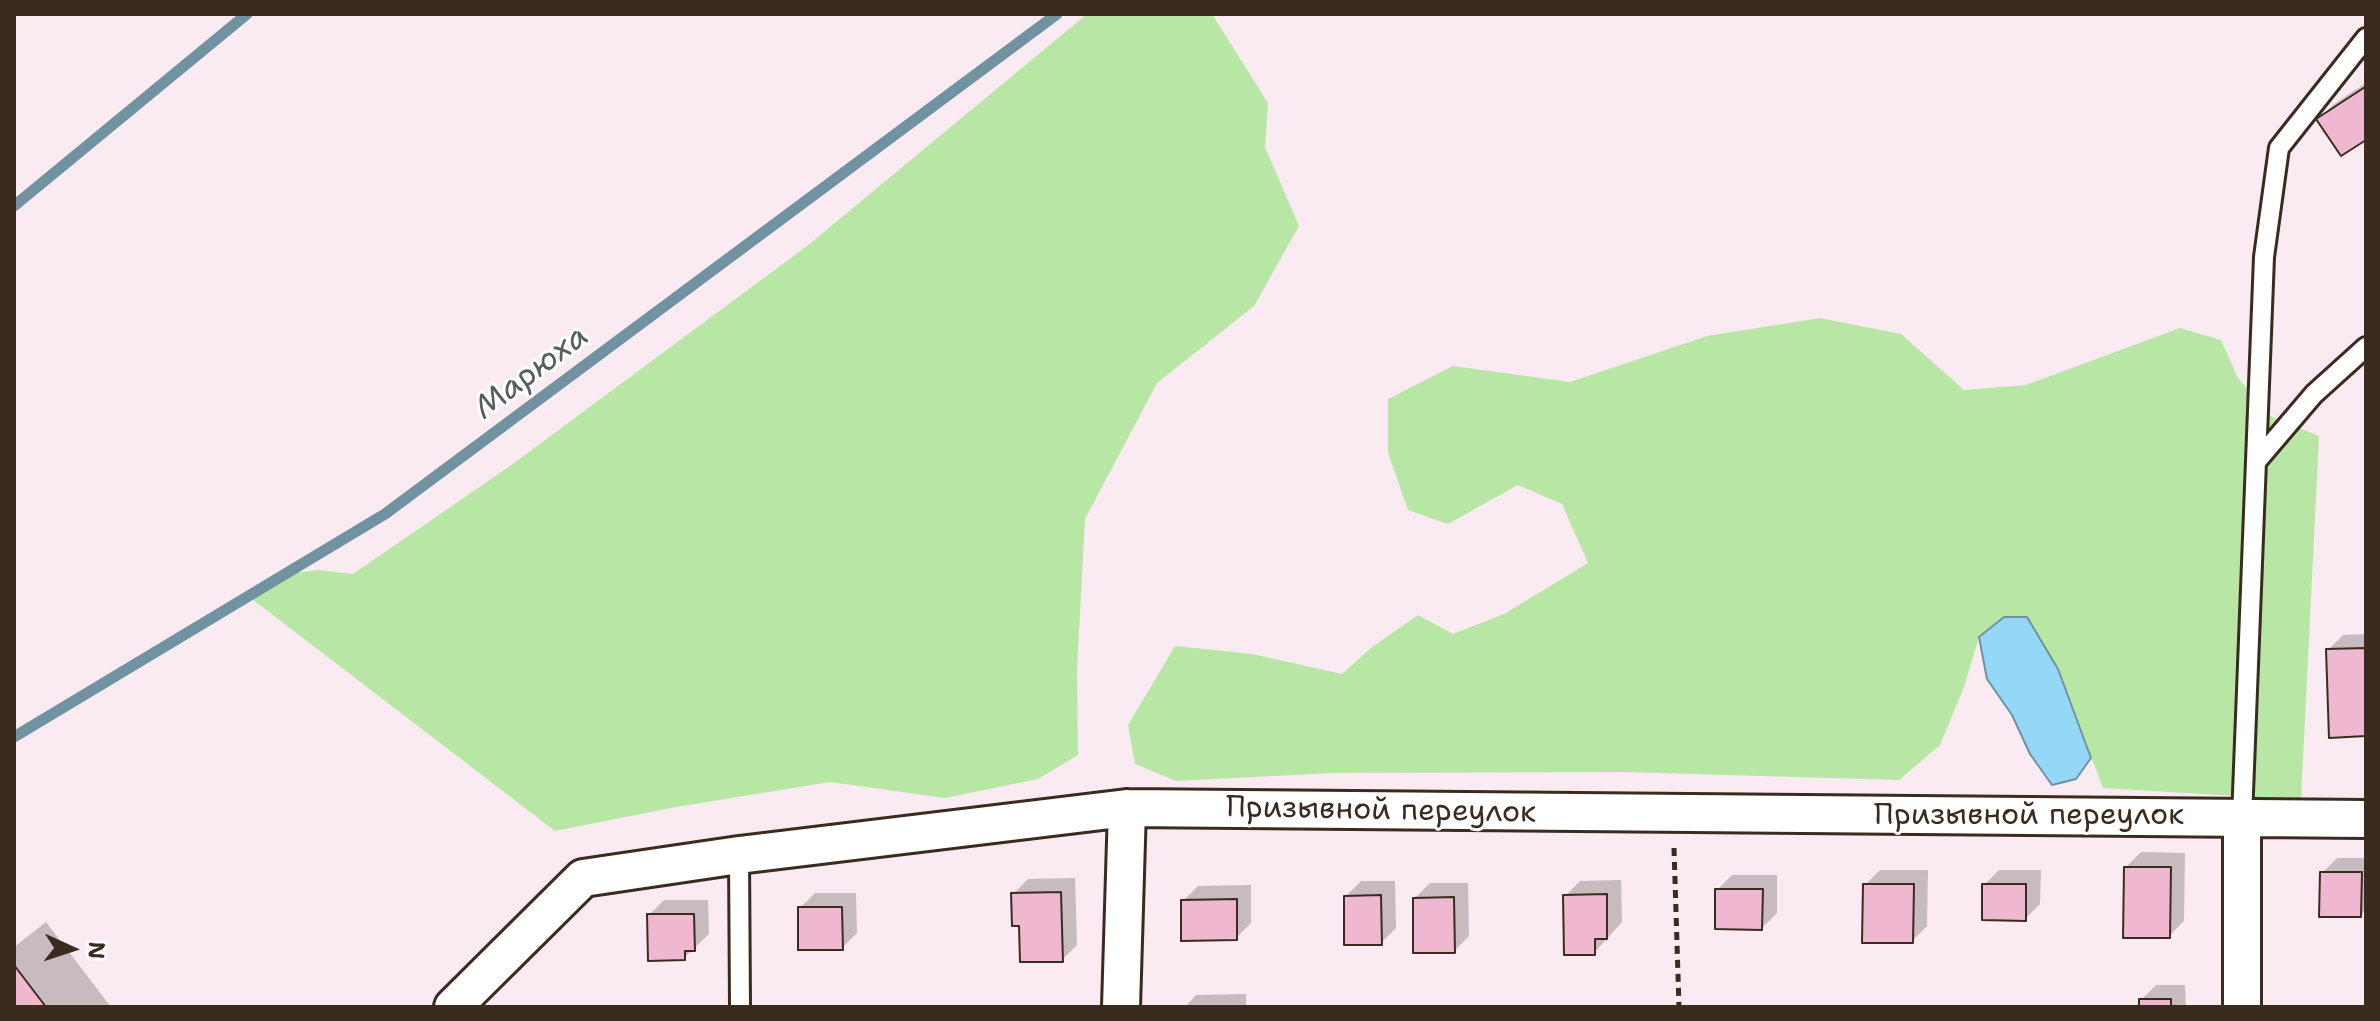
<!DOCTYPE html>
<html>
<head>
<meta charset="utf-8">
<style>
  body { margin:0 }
  #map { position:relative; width:2380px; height:1021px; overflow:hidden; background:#faeaf1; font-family:"Shantell Sans",sans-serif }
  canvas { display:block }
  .frame { position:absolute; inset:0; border:16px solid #3b2a1e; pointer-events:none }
  .north { position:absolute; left:32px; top:909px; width:80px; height:80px; -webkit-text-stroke:6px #fff; paint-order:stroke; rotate:93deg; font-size:22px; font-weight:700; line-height:32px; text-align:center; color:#3b2a1e }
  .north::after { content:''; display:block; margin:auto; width:28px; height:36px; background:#3b2a1e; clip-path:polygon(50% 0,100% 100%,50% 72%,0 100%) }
</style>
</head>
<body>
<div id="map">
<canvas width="2380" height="1021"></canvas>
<div class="frame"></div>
<div class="north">N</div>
</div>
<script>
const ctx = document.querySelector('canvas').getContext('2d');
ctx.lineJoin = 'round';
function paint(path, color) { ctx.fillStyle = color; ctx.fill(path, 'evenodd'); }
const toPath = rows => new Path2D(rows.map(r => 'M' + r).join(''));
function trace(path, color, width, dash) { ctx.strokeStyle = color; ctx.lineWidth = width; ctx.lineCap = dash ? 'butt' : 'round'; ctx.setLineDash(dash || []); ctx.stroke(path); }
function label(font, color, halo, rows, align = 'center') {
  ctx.font = font + ' "Shantell Sans",sans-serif'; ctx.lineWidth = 6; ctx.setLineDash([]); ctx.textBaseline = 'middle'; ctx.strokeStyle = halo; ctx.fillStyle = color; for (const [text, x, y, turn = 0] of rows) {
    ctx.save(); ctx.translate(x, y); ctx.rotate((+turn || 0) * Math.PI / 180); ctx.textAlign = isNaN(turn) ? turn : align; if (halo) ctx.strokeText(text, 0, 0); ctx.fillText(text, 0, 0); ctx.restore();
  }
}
paint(toPath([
  [1087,14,1212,14,1268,103,1265,147,1299,226,1254,306,1157,383,1085,519,1077,670,1078,755,1038,779,945,798,830,782,676,807,555,831,248,596,288,574,318,570,353,574,510,466,807,246],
  [1820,318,1901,334,1964,390,2026,385,2180,328,2221,340,2238,378,2272,417,2319,436,2301,800,2103,788,2058,669,1979,637,1964,687,1940,745,1899,780,1625,772,1332,773,1176,781,1135,764,1128,725,1175,646,1252,654,1342,674,1372,647,1418,615,1453,634,1504,614,1588,563,1562,504,1518,485,1448,524,1408,510,1388,453,1388,399,1453,366,1570,382,1707,336]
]), '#b8e7a5');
const water = toPath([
  [2004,617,2027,617,2058,669,2091,758,2076,779,2052,785,2030,754,2012,715,1987,679,1979,637,2004,617]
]);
paint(water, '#95d7f7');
trace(water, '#7192a0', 2);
paint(toPath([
  [2366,83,2366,138,2342,154,2319,119,2334,104],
  [2366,634,2366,734,2328,650,2343,635],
  [2141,852,2185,853,2184,921,2169,936,2126,867],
  [2337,858,2366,858,2366,910,2360,915,2322,873],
  [1880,870,1928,870,1927,926,1912,941,1865,885],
  [1999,870,2041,870,2040,904,2025,919,1984,885],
  [1732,875,1777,875,1777,913,1762,928,1717,890],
  [1075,878,1077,945,1062,960,1021,924,1013,894,1028,879],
  [1621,880,1622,922,1594,953,1565,896,1580,881],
  [1361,881,1395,881,1396,928,1381,943,1346,896],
  [1430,883,1468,883,1469,936,1454,951,1415,898],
  [1251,885,1251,923,1236,938,1183,901,1198,886],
  [815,893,856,893,857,933,842,948,800,908],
  [664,900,708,900,709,934,684,958,649,915],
  [46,922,111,1007,14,1007,14,947],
  [2156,985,2185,985,2186,1007,2141,1007,2141,1000],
  [1246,994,1246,1007,1185,1007,1196,995]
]), '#0003');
trace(toPath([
  [14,206,247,14],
  [14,737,385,514,1057,14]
]), '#7192a0', 11);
const building = toPath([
  [2365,87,2366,140,2341,156,2316,119,2365,87],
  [2366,648,2366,736,2329,738,2326,649,2366,648],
  [2124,867,2171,867,2170,938,2123,938,2124,867],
  [2320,872,2362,872,2361,917,2319,917,2320,872],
  [1863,884,1914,884,1913,943,1862,943,1863,884],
  [1982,884,2026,884,2026,921,1982,920,1982,884],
  [1715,889,1763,889,1762,930,1715,929,1715,889],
  [1061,892,1063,962,1020,962,1019,926,1012,926,1011,893,1061,892],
  [1607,894,1607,939,1595,939,1595,955,1564,955,1563,895,1607,894],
  [1381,895,1382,945,1344,945,1344,896,1381,895],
  [1454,897,1455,953,1413,953,1413,898,1454,897],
  [1237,899,1237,940,1181,941,1181,900,1237,899],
  [798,907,842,907,843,950,798,950,798,907],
  [647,914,694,914,695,951,685,951,685,960,648,961,647,914],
  [14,965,46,1007,14,1007,14,965],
  [2139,999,2171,999,2171,1007,2139,1007,2139,999]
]);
paint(building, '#efb8d0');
trace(building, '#3b2a1e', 2);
const lane = toPath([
  [2256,462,2314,394,2366,347],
  [2242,818,2264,257,2279,148,2366,38],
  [739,855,740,1007]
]);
const street = toPath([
  [2242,818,2242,1007],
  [453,1007,583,878,739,855,1127,808,2366,819],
  [1121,1007,1127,808]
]);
trace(lane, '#3b2a1e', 24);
trace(street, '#3b2a1e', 42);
trace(toPath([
  [1674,848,1679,1007]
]), '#3b2a1e', 5, [8, 6]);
trace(lane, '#fff', 18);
trace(street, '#fff', 36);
label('30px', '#3b2a1e', '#fff', [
  ["Призывной переулок",1381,811,1],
  ["Призывной переулок",2029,816]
]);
label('italic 32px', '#565e5f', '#fff', [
  ["Марюха",532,373,-37]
]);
</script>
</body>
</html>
